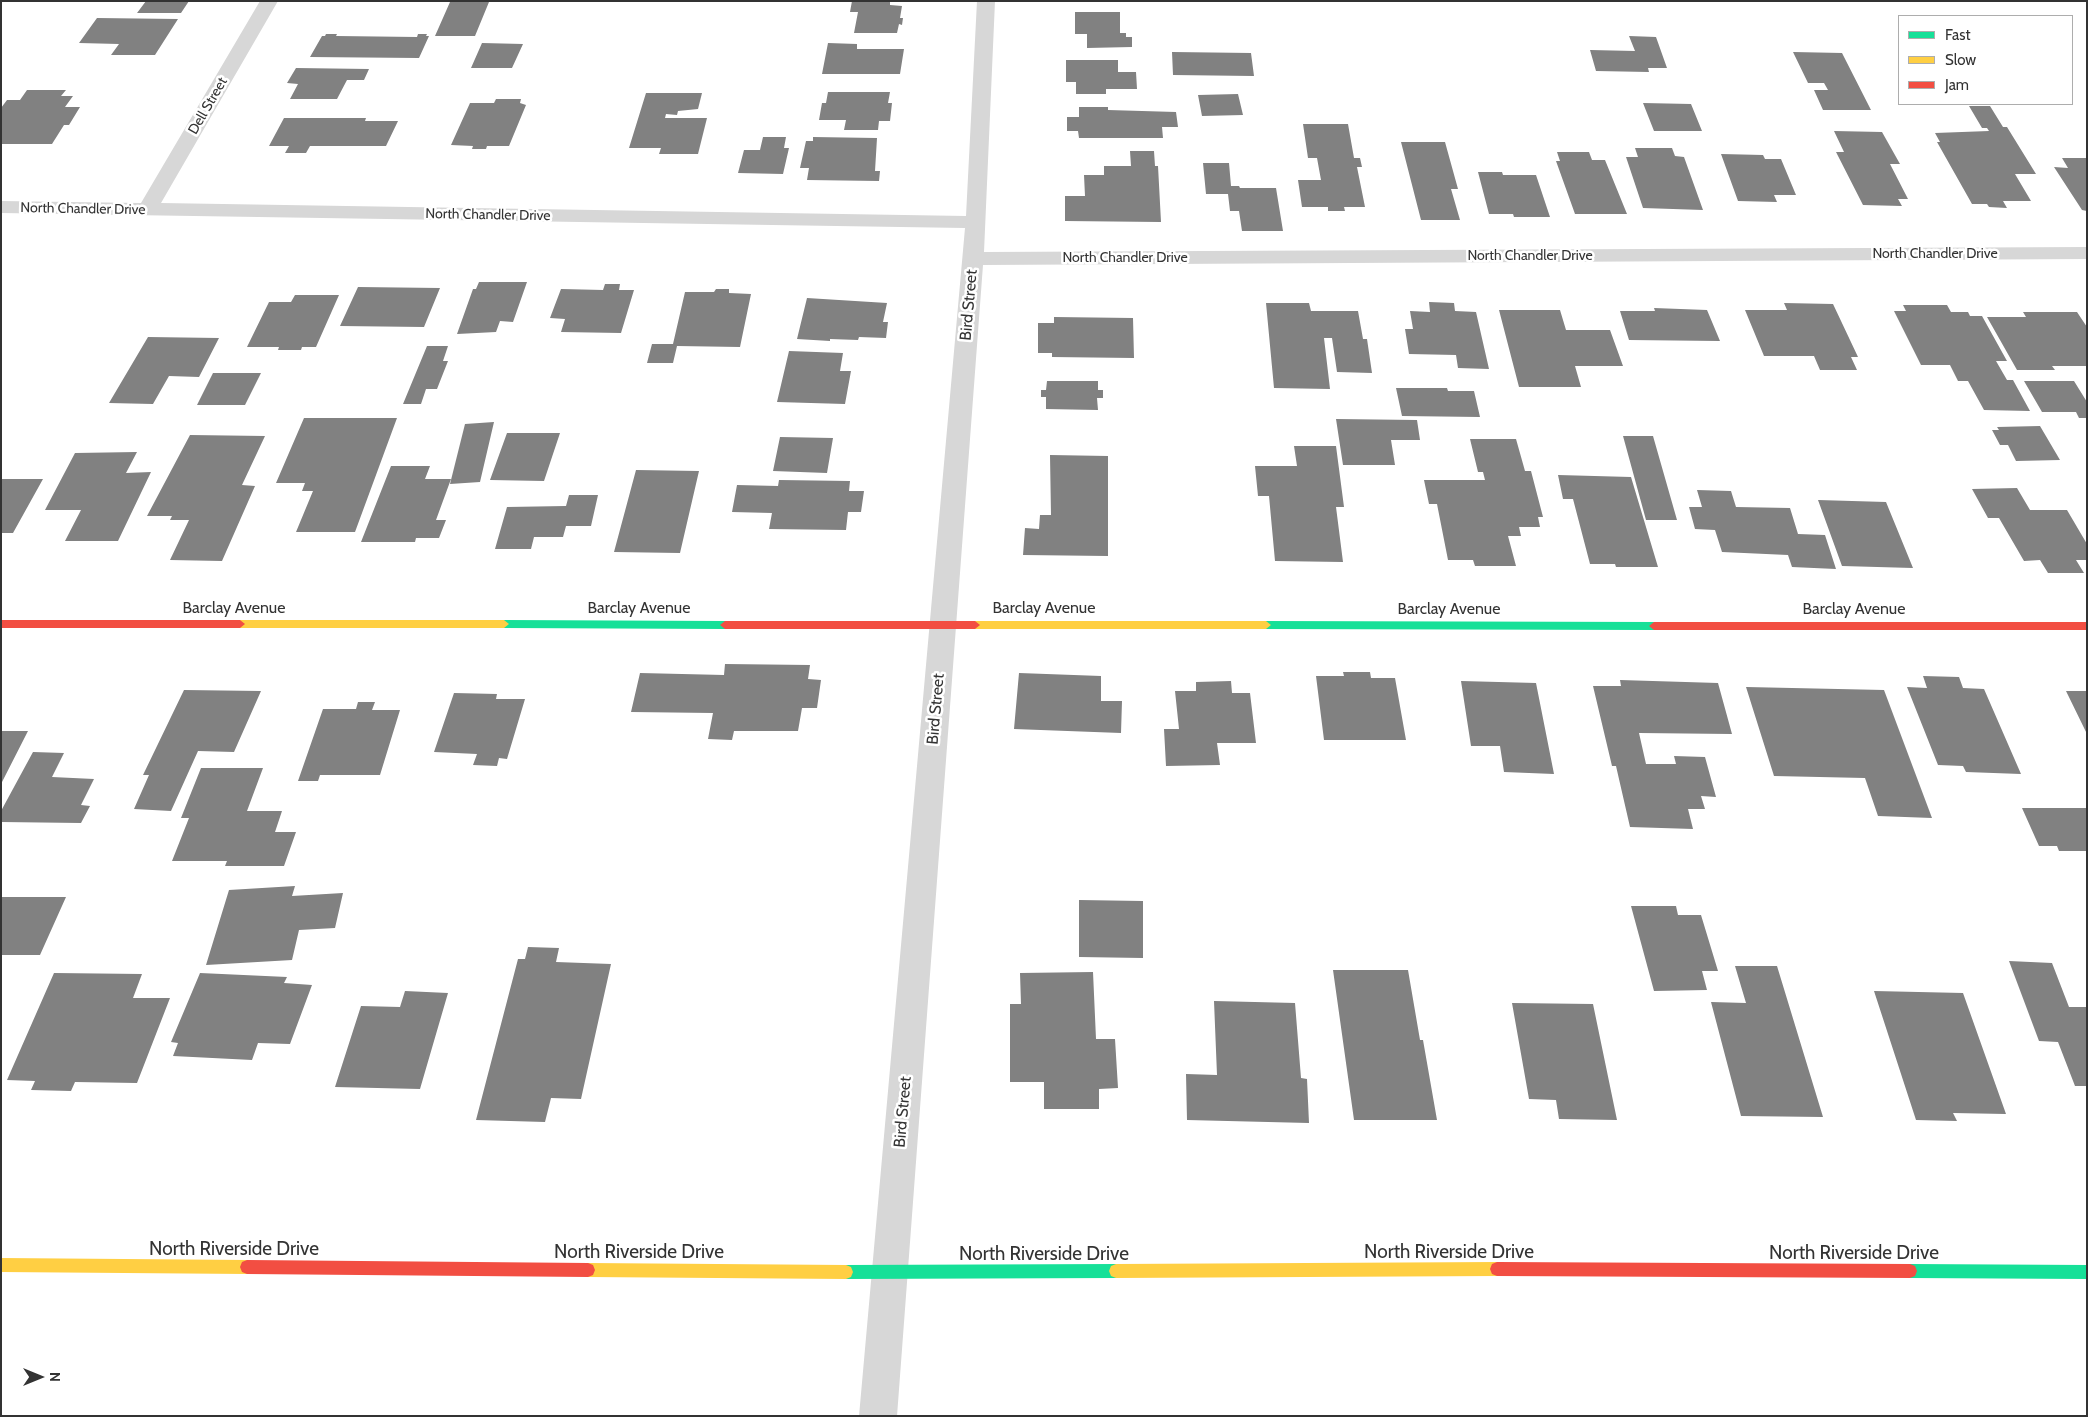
<!DOCTYPE html>
<html>
<head>
<meta charset="utf-8">
<style>
  body { margin:0 }
  #map { position:relative; width:2088px; height:1417px; overflow:hidden; background:#fff; font-family:Cabin,sans-serif }
  canvas { display:block }
  .frame { position:absolute; inset:0; border:2px solid #333; pointer-events:none }
  .legend { position:absolute; left:1898px; top:15px; width:175px; height:90px; box-sizing:border-box; background:#fff; border:1px solid #adadad; margin:0; padding:6px 9px; list-style:none; font-size:15px; color:#333 }
  .legend li { display:flex; align-items:center; gap:10px; height:25px }
  .legend b { width:25px; border:1px solid #adadad }
  .north { position:absolute; left:15px; top:1352px; width:50px; height:50px; -webkit-text-stroke:4px #fff; paint-order:stroke; rotate:90deg; font-size:14px; font-weight:700; line-height:20px; text-align:center; color:#333 }
  .north::after { content:''; display:block; margin:auto; width:18px; height:22px; background:#333; clip-path:polygon(50% 0,100% 100%,50% 72%,0 100%) }
</style>
</head>
<body>
<div id="map">
<canvas width="2088" height="1417"></canvas>
<div class="frame"></div>
<ul class="legend">
<li><b style="height:6px;background:#16e098"></b>Fast</li>
<li><b style="height:6px;background:#ffcf43"></b>Slow</li>
<li><b style="height:6px;background:#f24e42"></b>Jam</li>
</ul>
<div class="north">N</div>
</div>
<script>
const ctx = document.querySelector('canvas').getContext('2d');
ctx.lineJoin = 'round';
function paint(path, color) { ctx.fillStyle = color; ctx.fill(path, 'evenodd'); }
const toPath = rows => new Path2D(rows.map(r => 'M' + r).join(''));
function label(font, color, halo, rows, align = 'center') {
  ctx.font = font + ' Cabin,sans-serif'; ctx.lineWidth = 5; ctx.setLineDash([]); ctx.textBaseline = 'middle'; ctx.strokeStyle = halo; ctx.fillStyle = color; for (const [text, x, y, turn = 0] of rows) {
    ctx.save(); ctx.translate(x, y); ctx.rotate((+turn || 0) * Math.PI / 180); ctx.textAlign = isNaN(turn) ? turn : align; if (halo) ctx.strokeText(text, 0, 0); ctx.fillText(text, 0, 0); ctx.restore();
  }
}
paint(toPath([
  [146,1,189,1,181,13,137,13],
  [852,1,890,1,890,5,902,6,900,18,903,18,902,25,899,24,897,33,854,33,858,12,850,12],
  [450,2,489,2,475,36,435,36],
  [1075,12,1120,12,1120,33,1126,33,1126,37,1132,37,1132,47,1087,48,1087,34,1075,34],
  [97,18,178,19,155,55,111,55,119,44,79,43],
  [326,34,337,34,336,36,417,37,418,34,427,34,426,36,429,36,419,58,310,57,322,36,325,36],
  [1629,36,1656,37,1667,68,1648,68,1649,72,1596,71,1590,50,1635,51],
  [482,43,523,44,512,68,471,68],
  [828,43,857,44,857,49,904,49,900,74,822,74],
  [1172,52,1251,53,1254,76,1173,75],
  [1793,52,1842,53,1871,110,1823,110,1814,90,1828,90,1824,83,1808,83],
  [1066,60,1118,60,1118,72,1136,72,1137,89,1106,89,1106,94,1076,94,1076,82,1066,82],
  [296,68,369,69,364,80,347,80,337,99,290,99,298,84,287,83],
  [27,90,66,90,61,96,73,96,65,107,80,107,69,125,64,125,52,144,1,144,1,108,7,100,20,100],
  [828,92,890,92,888,103,892,103,890,121,879,121,878,130,844,130,846,120,819,120,822,103,826,103],
  [646,93,702,93,698,109,678,111,677,115,666,114,665,118,707,118,698,154,659,154,661,148,629,148],
  [1238,94,1243,115,1202,116,1198,95],
  [496,99,521,99,520,103,526,105,509,146,487,146,486,149,472,149,473,146,451,145,470,103,494,103],
  [1643,103,1691,104,1702,131,1654,131],
  [1969,106,1990,106,2003,127,2007,127,2036,174,2015,174,2031,201,2003,201,2007,208,1989,207,1987,204,1972,204,1937,142,1940,142,1935,133,1989,131,1987,128,1982,128],
  [1079,107,1108,107,1108,110,1176,112,1178,127,1162,127,1163,138,1079,138,1078,131,1067,131,1067,117,1079,117],
  [284,118,366,118,365,121,398,121,386,146,310,146,306,153,285,153,289,146,269,146],
  [1303,124,1348,124,1354,158,1360,158,1362,167,1357,167,1365,207,1344,207,1345,211,1328,211,1328,207,1302,207,1298,180,1321,180,1317,158,1308,158],
  [1834,131,1882,132,1900,164,1890,164,1908,199,1898,199,1902,206,1863,205,1836,152,1844,152],
  [763,137,786,137,784,148,789,148,783,174,738,173,744,150,760,150],
  [813,137,877,138,875,171,880,171,879,181,807,180,809,168,800,168,806,141,813,141],
  [1401,142,1445,142,1458,189,1451,189,1460,220,1421,220],
  [1635,148,1672,148,1675,156,1684,157,1703,210,1643,208,1626,157,1638,157],
  [1130,151,1154,151,1155,166,1158,166,1161,222,1065,221,1065,196,1085,196,1084,175,1104,175,1104,166,1131,166],
  [1557,152,1589,152,1592,160,1605,160,1627,214,1575,214,1556,161,1560,161],
  [1721,154,1763,155,1765,159,1781,159,1796,195,1774,195,1777,202,1738,201],
  [2062,158,2087,158,2087,211,2082,210,2054,167,2068,168],
  [1203,163,1229,163,1231,186,1239,186,1240,188,1276,188,1283,231,1242,231,1239,211,1230,211,1228,194,1206,194],
  [1478,172,1502,172,1503,175,1536,175,1550,217,1514,217,1513,214,1489,214],
  [479,282,527,282,513,322,500,321,496,332,457,334,473,289,476,289],
  [605,284,620,284,619,290,634,290,621,333,561,332,565,319,550,318,561,289,603,290],
  [358,287,440,288,424,327,340,326],
  [716,289,729,289,729,293,751,294,740,347,677,346,673,363,647,363,652,344,673,344,685,292,714,292],
  [295,295,339,295,316,347,302,347,301,350,278,350,279,347,247,347,269,302,291,302],
  [807,298,887,303,883,322,888,322,886,338,859,337,858,340,830,339,830,341,797,339],
  [1429,302,1454,303,1455,311,1476,312,1489,369,1458,368,1456,355,1409,354,1405,329,1413,329,1410,311,1430,312],
  [1266,303,1309,303,1311,311,1358,311,1363,339,1367,339,1372,373,1337,372,1332,338,1324,338,1330,389,1274,388],
  [1784,303,1833,304,1858,357,1851,357,1857,370,1820,370,1814,356,1764,356,1745,310,1787,310],
  [1903,305,1947,305,1951,312,1968,312,1970,316,1982,316,2007,361,1996,361,2007,380,2013,380,2030,411,1984,410,1968,381,1958,381,1950,365,1921,365,1894,311,1906,311],
  [1654,308,1707,310,1720,341,1629,340,1620,311,1655,311],
  [1499,310,1560,310,1566,330,1610,330,1623,366,1575,366,1581,387,1519,387],
  [2023,312,2077,312,2087,327,2087,366,2052,366,2055,370,2017,370,1987,317,2026,317],
  [1054,317,1133,318,1134,358,1052,357,1052,353,1038,353,1038,323,1054,323],
  [148,337,219,338,199,377,169,376,153,404,109,403],
  [427,346,448,346,443,361,448,361,437,389,426,389,421,404,403,404],
  [789,351,843,353,840,371,851,371,845,404,777,402],
  [213,373,261,373,245,405,197,405],
  [1047,381,1098,381,1098,390,1103,390,1103,398,1097,398,1098,410,1046,409,1046,397,1041,397,1041,390,1046,390],
  [2024,381,2074,381,2087,402,2087,418,2079,418,2076,412,2042,412],
  [1396,388,1447,388,1448,391,1474,391,1480,417,1402,416],
  [304,418,397,418,355,532,296,532,313,491,302,491,305,483,276,483],
  [1336,419,1417,420,1420,440,1391,440,1395,465,1343,465],
  [494,422,480,482,450,484,465,424],
  [2040,426,2060,460,2016,461,2008,445,2000,445,1992,430,1999,430,1997,427],
  [507,433,560,433,544,481,490,480],
  [190,435,265,436,242,485,255,486,222,561,170,560,189,520,170,520,172,516,147,516],
  [1623,436,1653,436,1677,520,1646,520],
  [780,437,833,438,827,473,773,471],
  [1470,439,1516,439,1525,471,1531,471,1543,517,1538,517,1540,527,1519,527,1521,536,1508,536,1516,566,1475,566,1473,560,1448,560,1437,504,1429,504,1424,480,1485,480,1483,472,1478,472],
  [1294,446,1336,446,1344,507,1336,507,1343,562,1275,561,1269,496,1258,496,1255,466,1297,466],
  [137,452,126,473,151,472,118,541,65,541,81,510,45,510,75,453],
  [1050,455,1108,456,1108,556,1023,555,1025,528,1039,529,1040,515,1051,515],
  [391,466,430,466,425,479,451,479,436,520,446,520,439,538,416,538,415,542,361,542],
  [636,470,699,471,680,553,614,552],
  [1558,475,1631,477,1658,567,1616,567,1615,564,1590,564,1573,499,1563,499],
  [1,479,43,479,13,533,1,533],
  [779,480,850,481,849,491,864,491,861,512,848,512,846,530,769,529,772,513,732,512,737,485,778,486],
  [2017,488,2030,510,2067,510,2087,544,2087,560,2076,560,2084,573,2048,573,2040,560,2024,561,1999,518,1988,518,1972,489],
  [1697,490,1731,491,1736,507,1790,508,1798,534,1825,535,1836,569,1792,567,1788,555,1722,552,1715,530,1695,529,1689,507,1702,507],
  [569,495,598,495,591,526,566,526,563,537,534,537,531,549,495,549,507,507,566,506],
  [1818,500,1886,502,1913,568,1842,566],
  [725,664,810,665,808,679,821,680,817,708,802,708,798,731,734,731,732,740,708,739,713,713,631,712,640,673,724,675],
  [1343,672,1370,672,1371,678,1395,678,1406,740,1324,740,1316,676,1344,676],
  [1019,673,1101,676,1101,701,1122,701,1121,733,1014,729],
  [1923,676,1959,677,1963,688,1984,689,2021,774,1966,772,1963,766,1938,765,1907,687,1927,688],
  [1620,680,1718,683,1732,734,1639,733,1646,764,1676,764,1674,756,1705,757,1716,797,1701,796,1705,809,1688,809,1693,829,1630,827,1616,766,1612,766,1593,686,1621,686],
  [1231,681,1232,693,1250,693,1256,743,1217,743,1220,765,1166,766,1164,729,1179,729,1175,691,1196,691,1196,682],
  [1461,681,1536,683,1554,774,1504,772,1500,746,1471,746],
  [1746,687,1884,690,1932,818,1878,816,1865,778,1774,776],
  [184,690,261,691,234,752,198,751,171,811,134,809,149,775,143,775],
  [2066,691,2087,691,2087,734],
  [454,693,497,694,496,699,525,699,507,759,499,758,497,766,473,765,477,754,434,752],
  [358,702,375,702,372,710,400,710,380,775,320,775,318,781,298,781,323,709,356,709],
  [1,731,28,731,1,784],
  [33,752,64,753,52,777,94,779,81,805,90,806,81,823,1,822,1,811],
  [201,768,263,768,247,811,282,811,275,832,296,832,284,866,225,866,227,861,172,861,189,818,181,818],
  [2022,808,2087,808,2087,851,2059,851,2057,846,2039,846],
  [295,886,292,896,343,893,335,928,299,930,292,960,206,965,229,890],
  [1,897,66,897,40,955,1,955],
  [1079,900,1143,901,1143,958,1079,957],
  [1631,906,1676,906,1678,915,1701,915,1718,971,1702,971,1707,990,1654,991],
  [528,947,559,948,556,962,611,964,581,1099,551,1098,545,1122,476,1120,518,959,525,959],
  [2009,961,2052,963,2069,1007,2087,1007,2087,1086,2075,1086,2058,1042,2039,1041],
  [1735,966,1777,966,1823,1117,1741,1116,1711,1002,1746,1003],
  [1333,970,1408,970,1420,1040,1423,1040,1437,1120,1354,1120],
  [1093,972,1096,1039,1115,1039,1118,1088,1099,1089,1099,1109,1044,1109,1044,1082,1010,1082,1010,1004,1021,1004,1020,973],
  [54,973,142,974,133,998,170,998,137,1083,75,1082,71,1091,31,1090,35,1081,7,1080],
  [200,973,287,977,284,983,312,985,290,1044,258,1043,252,1060,173,1056,178,1043,171,1042],
  [405,991,448,993,420,1089,335,1087,361,1006,400,1007],
  [1874,991,1963,993,2006,1114,1953,1113,1957,1121,1916,1120],
  [1214,1001,1295,1003,1301,1078,1307,1079,1309,1123,1187,1120,1186,1074,1217,1075],
  [1512,1003,1593,1004,1617,1120,1559,1119,1556,1100,1529,1099]
]), '#818181');
paint(toPath([
  [260,1,278,1,161,203,966,216,977,1,995,1,984,252,2087,247,2087,259,983,265,897,1416,859,1416,965,228,1,213,1,201,141,203,260,1]
]), '#d7d7d7');
paint(toPath([
  [504,620,725,621,730,625,725,629,504,628,499,624,504,620],
  [1266,621,1654,622,1659,626,1654,630,1266,629,1261,625,1266,621],
  [1116,1264,1121,1266,1123,1271,1121,1276,1116,1278,846,1279,841,1277,839,1272,841,1267,846,1265,1116,1264],
  [1910,1264,2087,1265,2087,1279,1910,1278,1905,1276,1903,1271,1905,1266,1910,1264]
]), '#16e098');
paint(toPath([
  [240,620,504,620,509,624,504,628,240,628,235,624,240,620],
  [975,621,1266,621,1271,625,1266,629,975,629,970,625,975,621],
  [1,1258,247,1260,252,1262,254,1267,252,1272,247,1274,1,1272,1,1258],
  [1497,1262,1502,1264,1504,1269,1502,1274,1497,1276,1116,1278,1111,1276,1109,1271,1111,1266,1116,1264,1497,1262],
  [588,1263,846,1265,851,1267,853,1272,851,1277,846,1279,588,1277,583,1275,581,1270,583,1265,588,1263]
]), '#ffcf43');
paint(toPath([
  [1,620,240,620,245,624,240,628,1,628,1,620],
  [725,621,975,621,980,625,975,629,725,629,720,625,725,621],
  [1654,622,2087,622,2087,630,1654,630,1649,626,1654,622],
  [247,1260,588,1263,593,1265,595,1270,593,1275,588,1277,247,1274,242,1272,240,1267,242,1262,247,1260],
  [1497,1262,1910,1264,1915,1266,1917,1271,1915,1276,1910,1278,1497,1276,1492,1274,1490,1269,1492,1264,1497,1262]
]), '#f24e42');
label('14px', '#333', '#fff', [
  ["Dell Street",208,106,-60],
  ["North Chandler Drive",83,209,1],
  ["North Chandler Drive",488,215,1],
  ["North Chandler Drive",1935,254],
  ["North Chandler Drive",1530,256],
  ["North Chandler Drive",1125,258]
]);
label('16px', '#333', '#fff', [
  ["Bird Street",969,305,-85],
  ["Barclay Avenue",234,608],
  ["Barclay Avenue",639,608],
  ["Barclay Avenue",1044,608],
  ["Barclay Avenue",1449,609],
  ["Barclay Avenue",1854,609],
  ["Bird Street",936,709,-85],
  ["Bird Street",903,1112,-85]
]);
label('19px', '#333', '#fff', [
  ["North Riverside Drive",234,1249],
  ["North Riverside Drive",639,1252],
  ["North Riverside Drive",1449,1252],
  ["North Riverside Drive",1854,1253],
  ["North Riverside Drive",1044,1254]
]);
</script>
</body>
</html>
